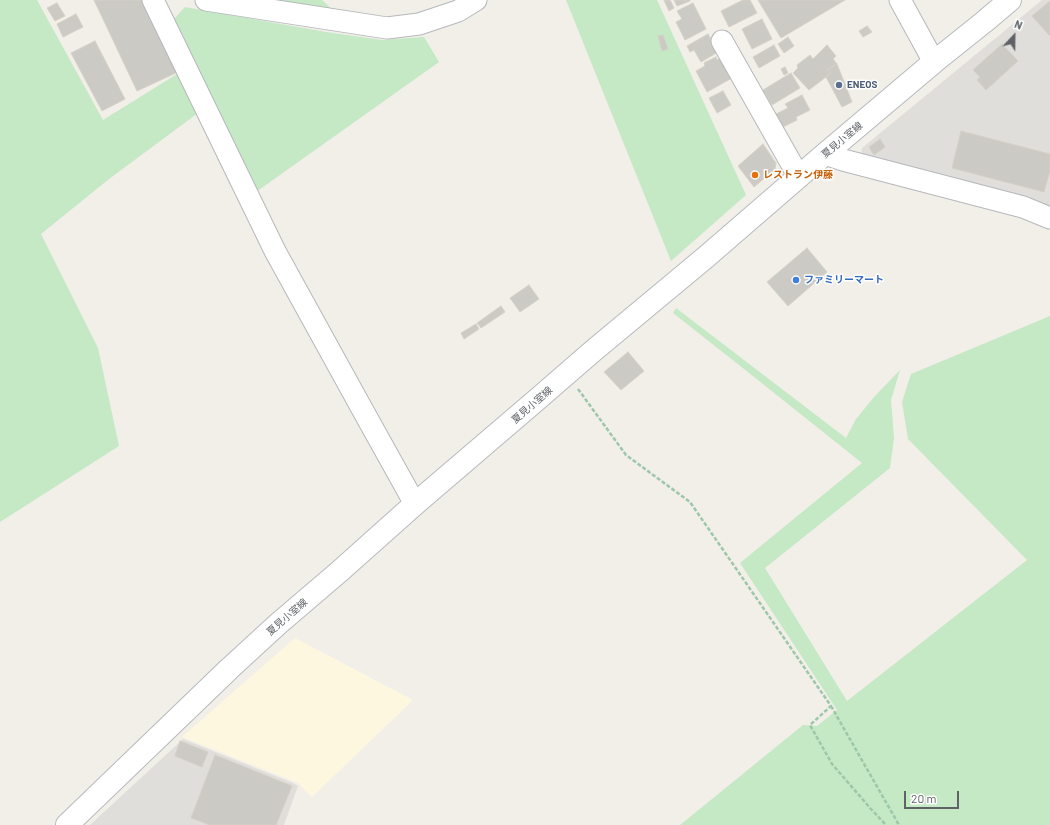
<!DOCTYPE html>
<html>
<head>
<meta charset="utf-8">
<style>
  body { margin:0 }
  #map { position:relative; width:1050px; height:825px; overflow:hidden; background:#f1efe8; font-family:Barlow,sans-serif }
  canvas { display:block }
  .north { position:absolute; left:994px; top:16px; width:40px; height:40px; -webkit-text-stroke:3px #fff; paint-order:stroke; rotate:22deg; font-size:11px; font-weight:700; line-height:16px; text-align:center; color:#5f6368 }
  .north::after { content:''; display:block; margin:auto; width:14px; height:18px; background:#5f6368; clip-path:polygon(50% 0,100% 100%,50% 72%,0 100%) }
  .scale { position:absolute; left:904px; top:791px; width:55px; height:18px; box-sizing:border-box; border:2px solid #5f6368; border-top:0; padding-left:5px; font-size:12px; line-height:14px; white-space:nowrap; color:#5f6368; -webkit-text-stroke:3px #fff; paint-order:stroke }
</style>
</head>
<body>
<div id="map">
<canvas width="1050" height="825"></canvas>
<div class="north">N</div>
<div class="scale">20 m</div>
</div>
<script>
const ctx = document.querySelector('canvas').getContext('2d');
ctx.lineJoin = 'round';
function paint(path, color) { ctx.fillStyle = color; ctx.fill(path, 'evenodd'); }
const toPath = rows => new Path2D(rows.map(r => 'M' + r).join(''));
function trace(path, color, width, dash) { ctx.strokeStyle = color; ctx.lineWidth = width; ctx.lineCap = dash ? 'butt' : 'round'; ctx.setLineDash(dash || []); ctx.stroke(path); }
function label(font, color, halo, rows, align = 'center') {
  ctx.font = font + ' Barlow,"Noto Sans JP",sans-serif'; ctx.lineWidth = 3; ctx.setLineDash([]); ctx.textBaseline = 'middle'; ctx.strokeStyle = halo; ctx.fillStyle = color; for (const [text, x, y, turn = 0] of rows) {
    ctx.save(); ctx.translate(x, y); ctx.rotate((+turn || 0) * Math.PI / 180); ctx.textAlign = isNaN(turn) ? turn : align; if (halo) ctx.strokeText(text, 0, 0); ctx.fillText(text, 0, 0); ctx.restore();
  }
}
paint(toPath([
  [295,638,413,700,312,797,298,783,182,737]
]), '#fef7e0');
paint(toPath([
  [1042,0,1050,0,1050,208,861,157,862,148],
  [183,739,293,783,298,786,284,825,90,825]
]), '#e0deda');
paint(toPath([
  [0,0,37,0,103,120,177,74,198,113,109,179,41,234,98,348,119,446,0,522],
  [267,0,322,0,335,12],
  [566,0,657,0,746,195,671,261],
  [185,7,326,32,382,40,424,37,439,62,256,192,172,21],
  [676,308,846,438,856,419,874,397,900,370,891,400,894,438,890,468,765,568,847,701,1027,560,908,439,902,402,911,374,1050,316,1050,825,680,825,803,725,817,726,837,710,740,563,862,463,739,365,673,313]
]), '#c5e8c5');
const building = toPath([
  [94,0,144,0,178,72,137,91,94,0],
  [664,0,670,0,674,8,669,11,664,0],
  [674,0,690,0,690,1,677,6,674,0],
  [743,0,750,0,757,13,729,27,721,11,743,0],
  [758,0,845,0,781,38,758,0],
  [1050,1,1050,35,1049,35,1032,16,1050,1],
  [57,3,65,16,55,21,47,8,57,3],
  [693,3,706,29,685,40,676,22,682,19,677,11,693,3],
  [76,14,83,27,63,37,57,24,76,14],
  [762,19,772,39,752,49,742,29,762,19],
  [867,26,872,32,863,37,859,31,867,26],
  [708,34,718,52,701,62,694,50,690,52,687,46,708,34],
  [663,35,668,49,662,51,658,36,663,35],
  [788,37,794,46,784,53,778,44,788,37],
  [95,41,125,99,102,111,71,53,95,41],
  [1002,44,1018,61,986,90,977,80,980,77,973,70,1002,44],
  [774,45,780,56,759,68,753,57,774,45],
  [827,45,836,56,833,59,837,64,827,70,831,73,809,90,793,73,798,68,797,65,810,55,813,59,827,45],
  [716,57,717,60,721,58,732,78,707,92,696,71,705,66,704,63,716,57],
  [837,64,852,102,842,107,826,77,831,73,827,70,837,64],
  [785,67,788,73,784,75,781,69,785,67],
  [791,73,800,88,772,105,763,90,791,73],
  [723,91,731,105,717,113,709,98,723,91],
  [802,95,810,110,796,117,797,120,783,127,776,114,788,108,785,104,802,95],
  [961,131,1050,154,1050,171,1044,192,952,168,961,131],
  [880,139,885,147,874,155,869,147,880,139],
  [763,144,776,163,775,169,754,187,738,166,763,144],
  [807,248,827,272,788,306,767,282,807,248],
  [529,285,539,299,520,312,510,298,529,285],
  [501,306,505,312,481,328,477,323,501,306],
  [476,324,479,329,464,339,461,333,476,324],
  [628,352,644,371,621,390,604,372,628,352],
  [180,741,208,752,202,767,175,756,180,741],
  [215,755,292,786,276,825,210,825,191,818,215,755]
]);
paint(building, '#cccac5');
trace(building, '#d6d1c6', 1);
const street = toPath([
  [153,0,275,251,361,407,415,504],
  [206,0,387,28,419,24,458,11,476,0],
  [900,0,934,62],
  [722,41,799,177],
  [825,154,843,160,1023,207,1050,218]
]);
const secondary = toPath([
  [67,825,229,669,278,624,340,571,415,504,540,397,593,351,706,257,825,154,934,62,984,22,1010,0]
]);
trace(street, '#b5b8bc', 23);
trace(secondary, '#b6babf', 24);
trace(toPath([
  [578,389,626,455,690,502,831,706,810,725,832,764,871,809,886,825],
  [831,706,899,825]
]), '#9cc7a9', 2.5, [4, 2]);
trace(street, '#fff', 21);
trace(secondary, '#fff', 22);
for (const [x, y, r, color] of [
  [839,85,4,"#5c6f8a"],
  [755,175,4,"#e8710a"],
  [796,280,4,"#3f7fe0"]
]) { const dot = new Path2D(); dot.arc(x, y, r, 0, 2 * Math.PI); ctx.fillStyle = color; ctx.fill(dot); trace(dot, '#fff', 1.5); }
label('bold 10px', '#4e5e75', '#fff', [
  ["ENEOS",847,85]
], 'left');
label('10px', '#5f6368', '#fff', [
  ["夏見小室線",842,140,-40],
  ["夏見小室線",532,405,-41],
  ["夏見小室線",287,617,-41]
]);
label('bold 10px', '#c56008', '#fff', [
  ["レストラン伊藤",763,175]
], 'left');
label('bold 10px', '#366cbe', '#fff', [
  ["ファミリーマート",804,280]
], 'left');
</script>
</body>
</html>
